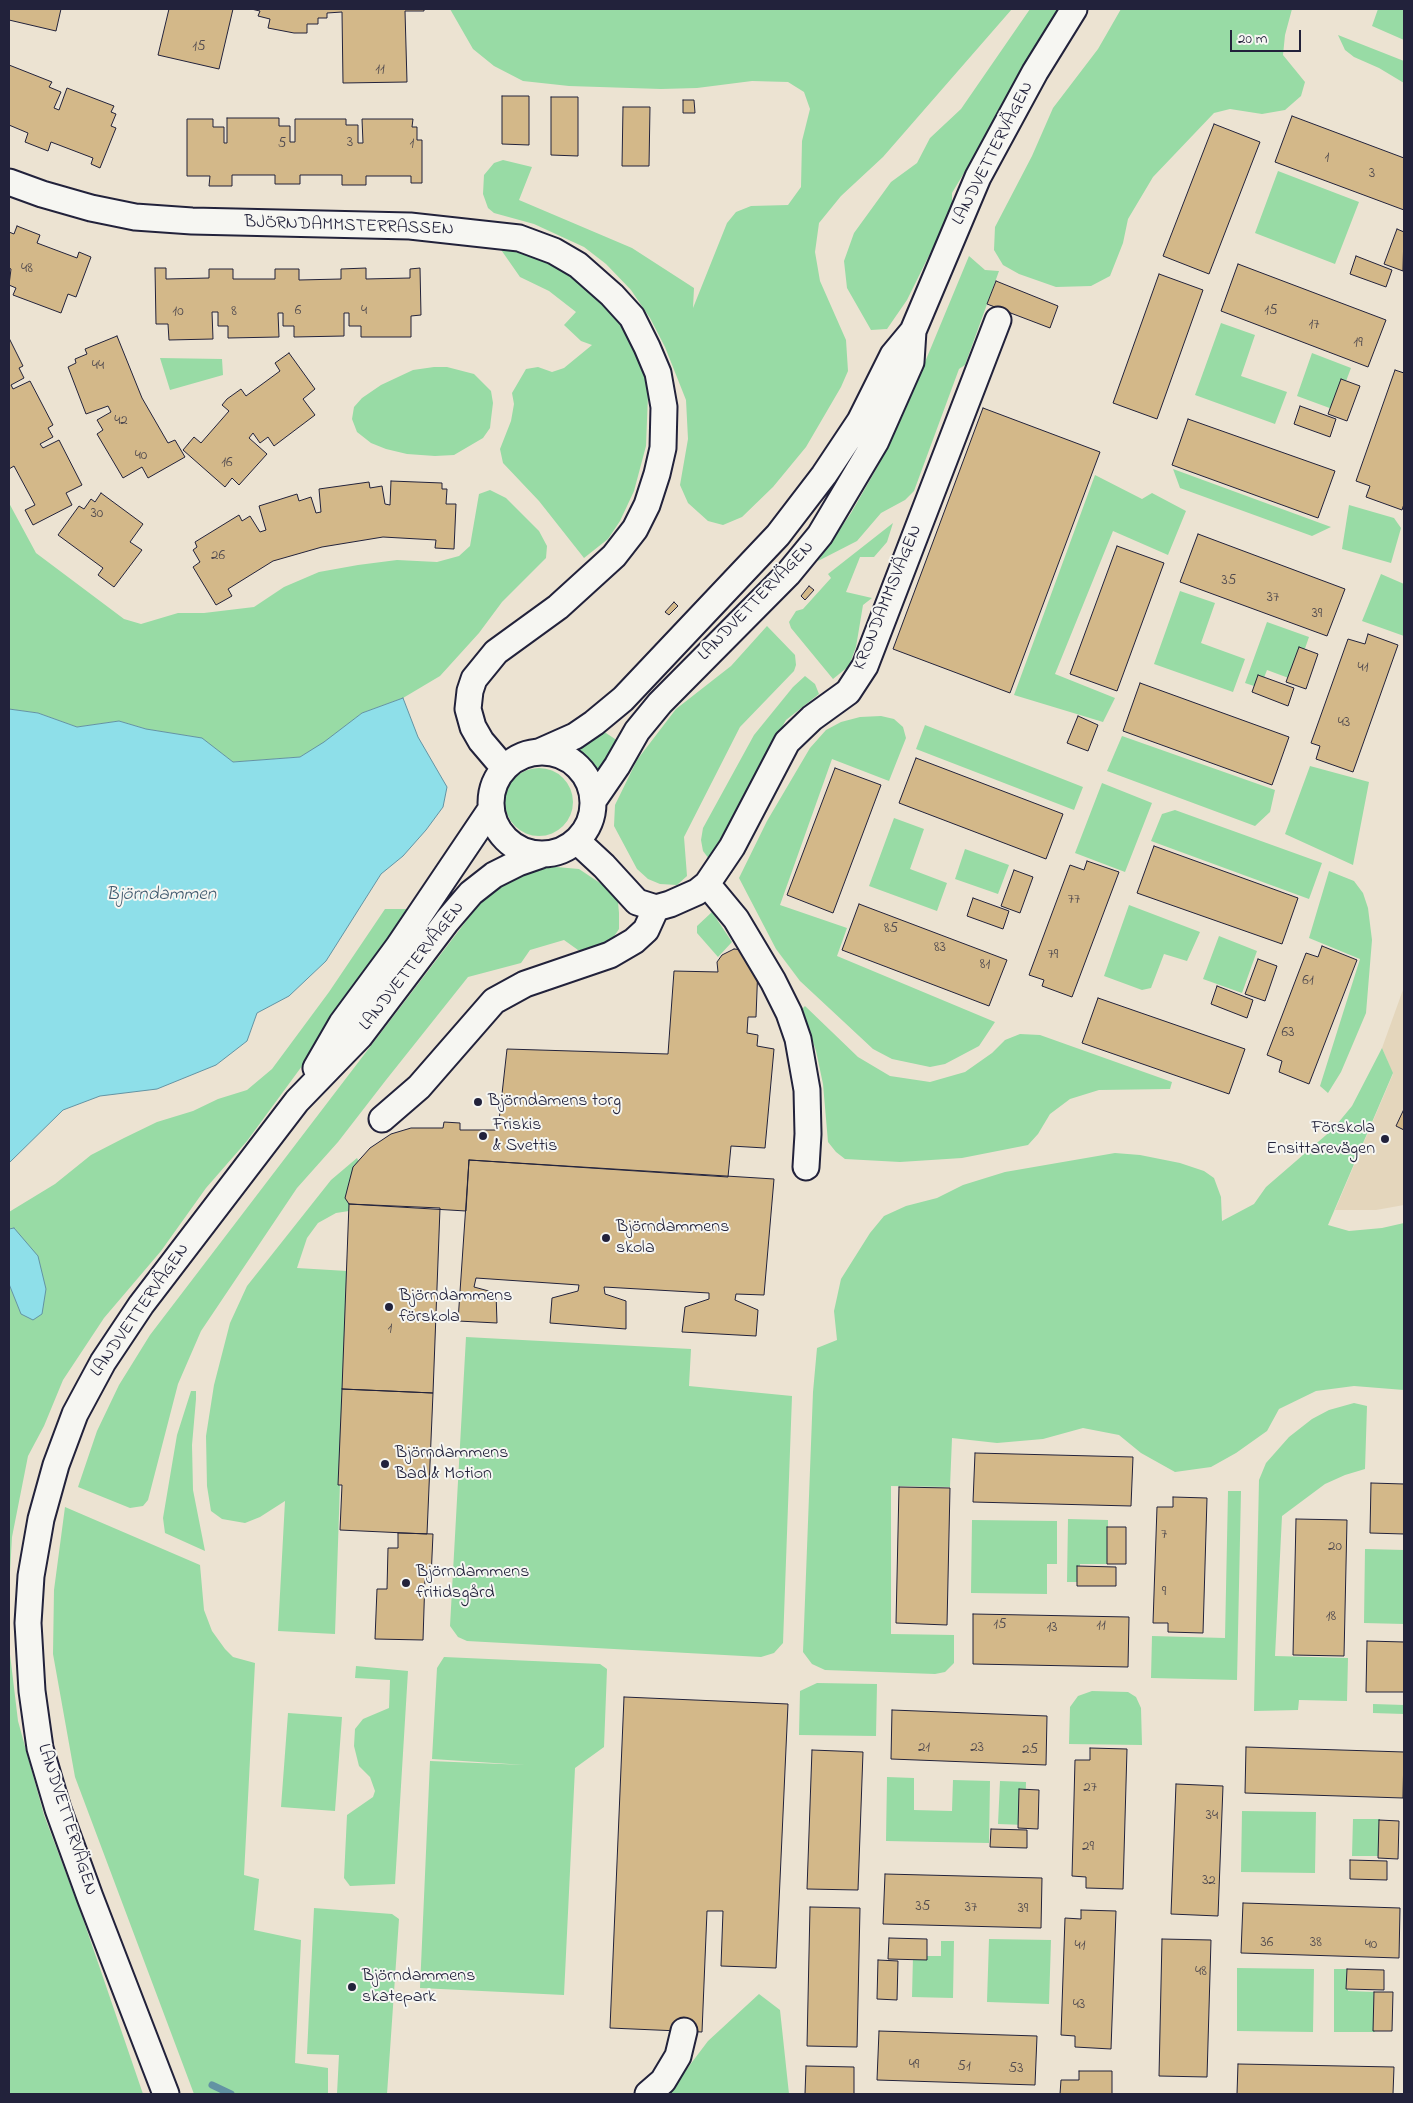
<!DOCTYPE html>
<html>
<head>
<meta charset="utf-8">
<style>
  body { margin:0 }
  #map { position:relative; width:1413px; height:2103px; overflow:hidden; background:#ece3d2; font-family:"Indie Flower",sans-serif }
  canvas { display:block }
  .frame { position:absolute; inset:0; border:10px solid #22223b; pointer-events:none }
  .scale { position:absolute; left:1230px; top:30px; width:71px; height:22px; box-sizing:border-box; border:2px solid #22223b; border-top:0; padding-left:6px; font-size:15px; line-height:18px; white-space:nowrap; color:#22223b; -webkit-text-stroke:4px #f6f6f2; paint-order:stroke }
</style>
</head>
<body>
<div id="map">
<canvas width="1413" height="2103"></canvas>
<div class="frame"></div>
<div class="scale">20 m</div>
</div>
<script>
const ctx = document.querySelector('canvas').getContext('2d');
ctx.lineJoin = 'round';
function paint(path, color) { ctx.fillStyle = color; ctx.fill(path, 'evenodd'); }
const toPath = rows => new Path2D(rows.map(r => 'M' + r).join(''));
function trace(path, color, width, dash) { ctx.strokeStyle = color; ctx.lineWidth = width; ctx.lineCap = dash ? 'butt' : 'round'; ctx.setLineDash(dash || []); ctx.stroke(path); }
function label(font, color, halo, rows, align = 'center') {
  ctx.font = font + ' "Indie Flower",sans-serif'; ctx.lineWidth = 4; ctx.setLineDash([]); ctx.textBaseline = 'middle'; ctx.strokeStyle = halo; ctx.fillStyle = color; for (const [text, x, y, turn = 0] of rows) {
    ctx.save(); ctx.translate(x, y); ctx.rotate((+turn || 0) * Math.PI / 180); ctx.textAlign = isNaN(turn) ? turn : align; if (halo) ctx.strokeText(text, 0, 0); ctx.fillText(text, 0, 0); ctx.restore();
  }
}
paint(toPath([
  [1404,987,1404,1205,1376,1210,1335,1210,1393,1074,1382,1048]
]), '#e4d6bc');
paint(toPath([
  [450,9,1012,9,883,157,841,196,819,223,815,252,820,281,846,340,848,371,841,387,806,447,773,487,742,517,723,525,708,521,688,503,680,485,688,439,686,400,665,347,650,318,631,290,606,264,584,247,534,224,494,213,488,208,483,194,484,175,494,163,503,160,532,167,519,200,632,248,694,288,693,308,727,223,736,212,751,206,788,205,801,187,802,141,810,109,804,92,788,82,752,81,697,88,661,89,569,86,523,81,494,66,473,49],
  [1030,9,1062,9,952,193,952,209,907,300,887,329,871,330,847,288,844,261,854,233,891,182,917,163,930,138,961,109],
  [1121,9,1292,9,1285,35,1283,55,1305,82,1301,96,1285,110,1262,114,1230,109,1214,113,1153,177,1128,219,1123,243,1110,276,1091,286,1056,287,1019,274,1003,265,994,250,995,227,1032,156,1053,108,1098,49],
  [1378,9,1404,9,1404,40,1372,26],
  [1338,35,1404,61,1404,83,1379,68,1354,57,1345,50],
  [1278,171,1359,202,1335,264,1255,233],
  [497,244,568,266,620,316,646,372,648,395,646,446,634,491,620,521,608,539,584,558,539,501,503,463,500,449,511,421,514,404,512,393,526,369,538,367,552,372,564,368,592,345,581,341,564,325,576,312,549,291,520,277],
  [969,256,985,270,999,271,965,365,959,369,914,491,905,500,881,513,857,541,818,561,851,513,878,466,903,415],
  [1221,323,1255,335,1241,376,1287,392,1275,424,1195,395],
  [1312,353,1351,368,1335,410,1297,396],
  [160,358,222,359,223,375,170,390],
  [434,367,447,367,474,374,491,391,493,403,491,419,490,428,483,438,454,455,435,456,407,454,386,449,371,443,357,432,352,419,354,407,362,398,381,385,413,370],
  [1173,469,1331,527,1312,536,1180,488],
  [1095,475,1142,499,1152,493,1186,511,1168,555,1113,531,1055,674,1115,698,1103,722,1014,695],
  [490,490,506,498,539,531,547,546,546,558,502,602,479,633,440,676,403,698,362,713,324,743,300,757,233,762,201,738,146,729,119,721,77,727,38,713,9,709,9,503,36,553,124,619,141,624,178,613,204,613,254,607,284,587,319,572,358,565,397,560,437,562,459,556,470,546,479,494],
  [1349,505,1394,518,1401,528,1391,563,1342,549],
  [893,523,887,542,874,557,860,557,846,592,872,598,863,605,856,647,849,666,833,679,791,628,789,622,796,611,803,609,831,578,828,574],
  [1381,574,1404,584,1404,636,1362,621],
  [1180,591,1215,603,1201,643,1245,659,1233,692,1154,664],
  [1267,622,1309,637,1294,680,1267,670,1260,688,1245,683],
  [767,626,795,655,796,665,794,671,740,727,684,837,687,876,677,885,660,884,648,879,637,869,614,826,615,805,637,760,676,709,731,666],
  [805,676,815,684,819,694,786,720,709,859,703,851,701,840,703,828,754,735,793,687],
  [881,716,894,719,903,727,906,738,889,781,832,759,780,905,847,928,837,956,995,1022,979,1046,945,1064,930,1067,892,1059,873,1049,800,981,776,949,739,878,767,821,810,748,826,730,841,722,860,717],
  [925,725,1083,787,1074,810,916,749],
  [603,731,618,741,599,774,574,748],
  [1122,736,1275,790,1270,812,1255,826,1107,771],
  [1310,766,1369,782,1353,865,1285,834],
  '505 802a34 34 0 1 1 68 0a34 34 0 1 1-68 0Z',
  [1102,783,1152,803,1125,872,1075,853],
  [1175,810,1322,863,1309,899,1151,841,1162,814],
  [894,818,924,829,910,869,947,883,937,911,869,886],
  [965,849,1009,865,998,894,955,879],
  [545,866,579,869,612,891,618,902,619,913,619,929,613,938,585,955,564,940,530,950,521,963,468,977,386,1080,338,1142,297,1188,201,1331,178,1384,148,1500,143,1506,130,1508,78,1487,97,1431,119,1385,150,1335,486,895,501,882],
  [1329,871,1354,881,1363,893,1368,908,1372,940,1366,1013,1341,1072,1328,1093,1320,1086,1360,959,1309,938],
  [1129,905,1200,932,1187,961,1164,954,1151,988,1142,990,1104,976],
  [385,909,409,909,415,912,247,1141,206,1188,161,1251,104,1318,63,1380,44,1426,28,1456,12,1537,9,1590,9,1284,21,1313,15,1228,9,1229,9,1212,55,1184,91,1155,124,1138,157,1122,193,1111,218,1099,247,1090,272,1069,329,992],
  [712,912,732,942,718,957,697,933,697,926],
  [1219,936,1257,951,1242,993,1203,979],
  [805,1006,858,1057,890,1076,930,1082,965,1072,992,1053,1005,1040,1020,1034,1040,1035,1172,1082,1170,1089,1099,1090,1070,1099,1050,1114,1038,1134,1028,1145,962,1158,900,1162,845,1159,836,1152,828,1142,823,1084,816,1051,802,1009],
  [1382,1048,1393,1073,1328,1225,1349,1231,1382,1228,1404,1223,1404,1390,1354,1386,1316,1391,1279,1409,1267,1431,1236,1453,1211,1467,1175,1472,1141,1453,1119,1435,1083,1428,1043,1439,997,1443,952,1438,950,1487,891,1486,891,1634,954,1635,954,1663,945,1672,935,1674,825,1670,812,1664,803,1652,813,1392,817,1348,837,1340,834,1311,841,1279,870,1233,884,1216,906,1206,937,1198,963,1185,1005,1172,1115,1153,1140,1155,1180,1163,1204,1171,1214,1178,1221,1197,1222,1221,1254,1204,1266,1187,1333,1129,1352,1106],
  [357,1158,361,1166,349,1211,336,1213,318,1223,307,1238,297,1268,347,1271,335,1634,278,1631,285,1501,260,1517,245,1523,222,1519,211,1511,207,1486,206,1436,214,1385,230,1323,247,1286,331,1180],
  [466,1337,691,1349,689,1386,792,1396,783,1643,774,1653,761,1657,467,1641,458,1637,450,1626],
  [191,1391,196,1391,196,1399,192,1445,193,1490,205,1551,165,1533,163,1518,177,1435],
  [1354,1403,1367,1406,1365,1469,1345,1475,1325,1484,1282,1516,1275,1656,1348,1658,1347,1701,1299,1700,1298,1710,1254,1711,1259,1480,1266,1463,1289,1437,1312,1419,1329,1410],
  [1228,1491,1241,1491,1237,1680,1151,1678,1152,1636,1225,1638],
  [65,1507,200,1565,204,1610,212,1631,225,1649,233,1657,255,1663,244,1875,259,1879,254,1930,301,1940,295,2063,328,2068,328,2094,194,2094,75,1777,53,1654,54,1590],
  [1068,1519,1108,1520,1108,1564,1080,1564,1079,1582,1067,1582],
  [972,1520,1057,1521,1057,1564,1047,1564,1047,1594,971,1593],
  [1365,1549,1404,1550,1404,1624,1364,1623],
  [9,1646,18,1721,44,1815,81,1913,143,2094,9,2094],
  [444,1657,600,1664,607,1669,604,1747,575,1768,564,1995,420,1988,430,1761,525,1765,432,1759,437,1668],
  [356,1666,408,1671,395,1884,350,1886,344,1878,347,1815,373,1797,375,1791,370,1777,359,1766,354,1746,355,1729,363,1719,389,1708,390,1680,355,1678],
  [817,1683,877,1684,876,1736,799,1735,800,1691],
  [1092,1691,1128,1692,1136,1697,1141,1708,1142,1745,1069,1744,1070,1707,1078,1696],
  [1373,1704,1404,1705,1404,1714,1373,1713],
  [288,1713,342,1717,335,1811,281,1807],
  [887,1777,914,1778,914,1810,952,1811,953,1780,990,1781,989,1843,886,1841],
  [1000,1781,1026,1782,1025,1825,998,1824],
  [1242,1811,1316,1812,1315,1873,1241,1872],
  [1353,1819,1380,1819,1379,1856,1352,1856],
  [314,1908,392,1914,399,1919,387,2094,337,2094,339,2055,307,2054],
  [989,1939,1051,1940,1049,2004,987,2002],
  [941,1941,954,1941,953,1998,912,1997,913,1956,941,1956],
  [1237,1968,1314,1969,1313,2032,1237,2031],
  [1334,1969,1348,1969,1348,1991,1375,1992,1375,2032,1334,2032],
  [759,1994,780,2010,789,2094,668,2094,708,2041]
]), '#98dba5');
const water = toPath([
  [403,698,418,737,447,787,443,807,426,830,403,856,381,874,326,961,289,996,257,1013,247,1041,216,1065,157,1089,100,1096,63,1110,9,1163,9,709,38,713,77,727,119,721,146,729,202,738,233,762,300,757,324,742,362,713,403,698],
  [14,1228,38,1256,46,1289,42,1314,33,1320,21,1314,9,1284,9,1229,14,1228]
]);
paint(water, '#8edfe9');
trace(water, '#6393a3', 1);
trace(toPath([
  [212,2085,231,2094]
]), '#6393a3', 7);
const building = toPath([
  [9,9,61,9,56,31,9,20,9,9],
  [169,9,233,9,219,69,158,55,169,9],
  [251,9,424,9,424,11,405,11,407,82,343,83,342,12,327,13,327,18,318,18,318,24,307,24,307,33,294,33,268,28,270,19,258,16,260,11,251,9],
  [9,65,52,82,49,87,61,92,54,108,59,110,67,88,114,106,111,112,116,114,111,126,116,128,100,168,91,164,93,158,51,142,48,151,25,142,28,133,9,125,9,65],
  [502,96,529,96,529,145,502,144,502,96],
  [551,97,578,97,578,156,551,155,551,97],
  [683,100,694,100,695,113,683,113,683,100],
  [623,107,650,107,649,166,622,166,623,107],
  [1292,116,1404,158,1404,210,1275,162,1292,116],
  [227,118,279,118,279,126,290,126,290,142,295,142,295,119,346,119,346,125,358,125,358,143,363,143,362,119,413,119,412,127,417,127,417,140,422,140,422,183,411,183,411,176,366,176,366,185,342,185,342,175,300,175,300,184,275,184,275,175,232,175,232,186,209,186,210,176,187,176,187,119,213,119,213,127,224,127,224,143,227,143,227,118],
  [1214,124,1260,142,1209,274,1163,256,1214,124],
  [17,226,40,235,37,243,77,258,79,252,91,257,76,297,68,294,61,313,13,295,16,288,9,285,11,269,9,268,9,232,14,234,17,226],
  [1397,229,1404,232,1403,271,1384,264,1397,229],
  [1356,256,1392,270,1386,287,1350,274,1356,256],
  [1238,264,1386,320,1368,367,1221,311,1238,264],
  [155,268,166,268,166,279,209,278,209,269,233,269,233,279,275,279,275,269,299,269,299,280,341,279,341,269,366,268,366,279,410,278,410,269,420,268,421,315,411,316,411,337,361,337,361,326,349,326,349,313,344,313,344,336,294,337,294,326,283,326,283,313,278,313,279,337,228,338,228,326,218,326,218,312,212,312,213,339,169,340,168,324,156,324,155,268],
  [1159,274,1203,290,1157,419,1113,403,1159,274],
  [996,281,1058,306,1050,328,987,304,996,281],
  [117,336,142,398,168,443,175,440,185,457,148,478,142,467,123,478,97,434,103,430,97,420,111,412,108,406,86,414,68,367,76,363,75,359,87,354,85,349,117,336],
  [9,338,23,366,19,368,24,378,11,385,13,389,30,381,53,425,48,428,53,437,40,444,43,448,59,440,82,485,66,493,72,505,33,525,25,510,35,505,14,466,9,469,9,338],
  [289,353,315,389,303,399,315,415,274,446,268,437,260,443,253,433,249,438,267,454,239,485,232,478,225,487,183,450,194,437,201,443,229,411,222,405,227,399,241,389,246,396,280,371,275,363,289,353],
  [1395,370,1404,373,1404,504,1402,510,1366,497,1370,486,1356,481,1395,370],
  [1341,379,1360,386,1347,421,1328,414,1341,379],
  [1300,406,1336,419,1330,437,1294,424,1300,406],
  [983,408,1100,452,1010,693,893,649,983,408],
  [1188,419,1335,471,1318,518,1172,465,1188,419],
  [391,481,442,483,442,489,447,489,446,504,456,504,454,549,435,548,436,540,383,537,322,547,273,561,228,589,232,596,216,605,193,567,200,562,193,550,197,547,195,542,239,515,242,521,250,516,260,532,266,530,259,506,297,494,299,501,311,497,316,513,321,512,319,489,369,482,370,488,382,486,385,504,390,505,391,481],
  [101,493,143,524,130,542,142,550,114,587,98,575,103,568,58,535,79,506,84,509,91,499,95,502,101,493],
  [1198,534,1345,589,1327,636,1180,582,1198,534],
  [1117,546,1164,563,1117,691,1070,674,1117,546],
  [809,586,814,590,805,600,801,596,809,586],
  [674,602,678,606,669,615,665,612,674,602],
  [1368,634,1398,645,1353,772,1316,759,1320,746,1311,743,1348,639,1365,644,1368,634],
  [1299,647,1318,654,1306,689,1286,682,1299,647],
  [1258,675,1294,688,1288,706,1252,692,1258,675],
  [1140,683,1289,737,1272,785,1123,731,1140,683],
  [1078,716,1098,725,1088,751,1067,743,1078,716],
  [916,758,1063,814,1046,859,899,803,916,758],
  [835,768,881,785,833,913,787,895,835,768],
  [1154,846,1298,898,1282,944,1137,893,1154,846],
  [1087,861,1119,872,1072,997,1042,986,1044,980,1029,975,1070,865,1084,870,1087,861],
  [1014,870,1033,877,1020,913,1001,906,1014,870],
  [973,898,1009,911,1003,929,967,916,973,898],
  [859,904,1007,960,989,1006,842,950,859,904],
  [1322,946,1357,960,1309,1084,1279,1072,1282,1061,1267,1055,1306,953,1318,957,1322,946],
  [734,949,745,950,758,965,756,1017,748,1017,747,1033,758,1035,757,1046,774,1049,765,1148,731,1146,728,1177,469,1160,466,1211,349,1204,345,1198,353,1167,370,1148,391,1134,411,1128,443,1128,444,1122,460,1123,460,1130,498,1130,507,1049,668,1054,674,971,718,972,717,962,722,955,734,949],
  [1258,959,1277,966,1265,1001,1245,994,1258,959],
  [1217,986,1253,1000,1247,1018,1211,1004,1217,986],
  [1098,998,1245,1049,1229,1094,1082,1043,1098,998],
  [1404,1109,1404,1130,1396,1126,1404,1109],
  [469,1160,774,1179,764,1295,736,1294,735,1300,758,1310,756,1336,682,1332,685,1307,709,1299,709,1293,604,1287,605,1294,626,1301,626,1329,550,1323,552,1298,578,1291,579,1285,476,1278,474,1287,496,1293,497,1323,458,1321,469,1160],
  [349,1204,440,1208,433,1393,342,1389,349,1204],
  [342,1389,433,1393,427,1534,340,1530,342,1485,338,1485,342,1389],
  [975,1453,1133,1457,1131,1506,973,1502,975,1453],
  [1371,1483,1404,1484,1404,1534,1370,1533,1371,1483],
  [899,1487,950,1488,947,1625,896,1623,899,1487],
  [1173,1497,1207,1498,1203,1633,1168,1632,1168,1623,1153,1623,1157,1507,1173,1507,1173,1497],
  [1296,1519,1347,1520,1344,1656,1293,1655,1296,1519],
  [1107,1527,1126,1527,1126,1564,1107,1564,1107,1527],
  [398,1533,433,1534,431,1578,425,1577,423,1640,375,1639,377,1589,387,1589,388,1548,398,1548,398,1533],
  [1077,1566,1116,1567,1116,1586,1077,1586,1077,1566],
  [973,1614,1129,1617,1128,1667,973,1664,973,1614],
  [1367,1641,1404,1642,1404,1692,1366,1692,1367,1641],
  [624,1697,788,1704,776,1968,721,1966,723,1911,707,1911,702,2032,610,2028,624,1697],
  [892,1710,1047,1716,1046,1765,891,1759,892,1710],
  [1246,1747,1404,1752,1403,1798,1245,1793,1246,1747],
  [1090,1748,1127,1749,1123,1889,1086,1888,1086,1877,1072,1876,1075,1760,1090,1760,1090,1748],
  [812,1750,863,1752,858,1890,807,1889,812,1750],
  [1176,1784,1223,1786,1218,1916,1171,1914,1176,1784],
  [1019,1789,1039,1790,1038,1829,1018,1828,1019,1789],
  [1379,1820,1399,1821,1398,1859,1378,1858,1379,1820],
  [991,1829,1027,1830,1027,1848,990,1847,991,1829],
  [1350,1860,1387,1861,1387,1880,1350,1879,1350,1860],
  [885,1874,1042,1878,1041,1928,883,1924,885,1874],
  [1243,1903,1400,1908,1399,1958,1241,1953,1243,1903],
  [810,1907,860,1908,857,2047,807,2046,810,1907],
  [1081,1910,1116,1911,1111,2049,1075,2047,1075,2036,1061,2035,1065,1918,1081,1919,1081,1910],
  [889,1938,927,1939,927,1960,888,1959,889,1938],
  [1162,1939,1211,1940,1207,2077,1159,2076,1162,1939],
  [878,1960,898,1961,897,2000,877,1999,878,1960],
  [1347,1969,1384,1970,1384,1990,1346,1989,1347,1969],
  [1374,1992,1393,1992,1392,2031,1373,2031,1374,1992],
  [879,2031,1037,2036,1035,2085,877,2080,879,2031],
  [1238,2064,1394,2067,1393,2094,1237,2094,1238,2064],
  [806,2066,854,2067,854,2094,805,2094,806,2066],
  [1079,2071,1112,2071,1112,2094,1060,2094,1061,2080,1079,2080,1079,2071]
]);
paint(building, '#d3b889');
trace(building, '#22223b', 1);
const minor = toPath([
  [9,182,42,194,91,208,135,217,192,221,410,226,519,238,554,251,578,265,612,295,632,317,647,347,658,373,664,407,663,448,657,474,647,505,635,529,614,556,558,607,496,652,474,679,470,691,468,709,473,727,481,741,504,768],
  '491 803a51 51 0 1 1 102 0a51 51 0 1 1-102 0Z',
  [539,752,575,736,594,723,623,699,778,535,824,475,860,421,893,355,913,331,978,177,1035,72,1074,9],
  [593,801,617,766,637,731,660,703,788,574,820,535,876,441,911,362,913,331],
  [577,841,604,866,637,902,656,908,670,904,697,892,707,884,732,847,787,742,812,718,848,692,865,666,998,320],
  [707,884,736,919,773,981,789,1013,798,1039,807,1090,808,1134,806,1167],
  [316,1068,342,1023,398,947,491,809],
  [382,1119,419,1087,494,1001,525,984,610,955,634,941,646,930,656,908],
  [166,2094,90,1897,58,1809,40,1748,32,1691,28,1623,31,1576,41,1519,56,1465,75,1414,103,1362,141,1305,297,1101,360,1036,447,921,471,893,494,875,518,863,544,854],
  [648,2094,663,2081,678,2056,684,2031]
]);
trace(minor, '#22223b', 29);
trace(minor, '#f6f6f2', 25);
for (const [x, y, r, color] of [
  [478,1102,5,"#22223b"],
  [483,1136,5,"#22223b"],
  [1385,1139,5,"#22223b"],
  [606,1238,5,"#22223b"],
  [389,1307,5,"#22223b"],
  [385,1464,5,"#22223b"],
  [406,1583,5,"#22223b"],
  [352,1987,5,"#22223b"]
]) { const dot = new Path2D(); dot.arc(x, y, r, 0, 2 * Math.PI); ctx.fillStyle = color; ctx.fill(dot); trace(dot, '#f6f6f2', 2); }
label('15px', '#4e484e', null, [
  ["15",199,48],
  ["11",380,71],
  ["3",350,144],
  ["5",282,145],
  ["1",412,145],
  ["1",1327,159],
  ["3",1372,175],
  ["48",27,270],
  ["6",298,312],
  ["4",364,312],
  ["15",1271,312],
  ["10",178,313],
  ["8",234,313],
  ["17",1314,326],
  ["19",1358,344],
  ["44",98,367],
  ["42",121,422],
  ["40",141,457],
  ["16",227,464],
  ["30",97,515],
  ["26",218,557],
  ["35",1229,582],
  ["37",1273,599],
  ["39",1317,615],
  ["41",1363,669],
  ["43",1344,724],
  ["77",1074,901],
  ["85",891,930],
  ["83",940,949],
  ["79",1053,956],
  ["81",985,966],
  ["61",1308,982],
  ["63",1288,1034],
  ["1",390,1330],
  ["7",1164,1536],
  ["20",1335,1548],
  ["9",1164,1593],
  ["18",1331,1618],
  ["15",1000,1626],
  ["11",1101,1627],
  ["13",1052,1629],
  ["21",924,1749],
  ["23",977,1749],
  ["25",1030,1751],
  ["27",1090,1789],
  ["34",1212,1817],
  ["29",1088,1848],
  ["32",1209,1882],
  ["35",923,1908],
  ["37",971,1909],
  ["39",1023,1910],
  ["36",1267,1944],
  ["38",1316,1944],
  ["40",1371,1946],
  ["41",1080,1947],
  ["48",1201,1973],
  ["43",1079,2006],
  ["49",914,2066],
  ["51",964,2068],
  ["53",1016,2070]
]);
label('18px', '#22223b', '#f6f6f2', [
  ["LANDVETTERVÄGEN",994,154,-63],
  ["BJÖRNDAMMSTERRASSEN",349,227,2],
  ["KRONDAMMSVÄGEN",889,598,-68],
  ["LANDVETTERVÄGEN",757,602,-46],
  ["LANDVETTERVÄGEN",413,967,-52],
  ["LANDVETTERVÄGEN",141,1311,-55],
  ["LANDVETTERVÄGEN",66,1820,72]
]);
label('18px', '#22223b', '#f6f6f2', [
  ["Björndamens torg",488,1102],
  ["Friskis",493,1126],
  ["& Svettis",493,1147],
  ["Förskola",1375,1129,"right"],
  ["Ensittarevägen",1375,1150,"right"],
  ["Björndammens",616,1228],
  ["skola",616,1249],
  ["Björndammens",399,1297],
  ["förskola",399,1318],
  ["Björndammens",395,1454],
  ["Bad & Motion",395,1475],
  ["Björndammens",416,1573],
  ["fritidsgård",416,1594],
  ["Björndammens",362,1977],
  ["skatepark",362,1998]
], 'left');
label('italic 19px', '#425b6f', '#f6f6f2', [
  ["Björndammen",161,896]
]);
</script>
</body>
</html>
